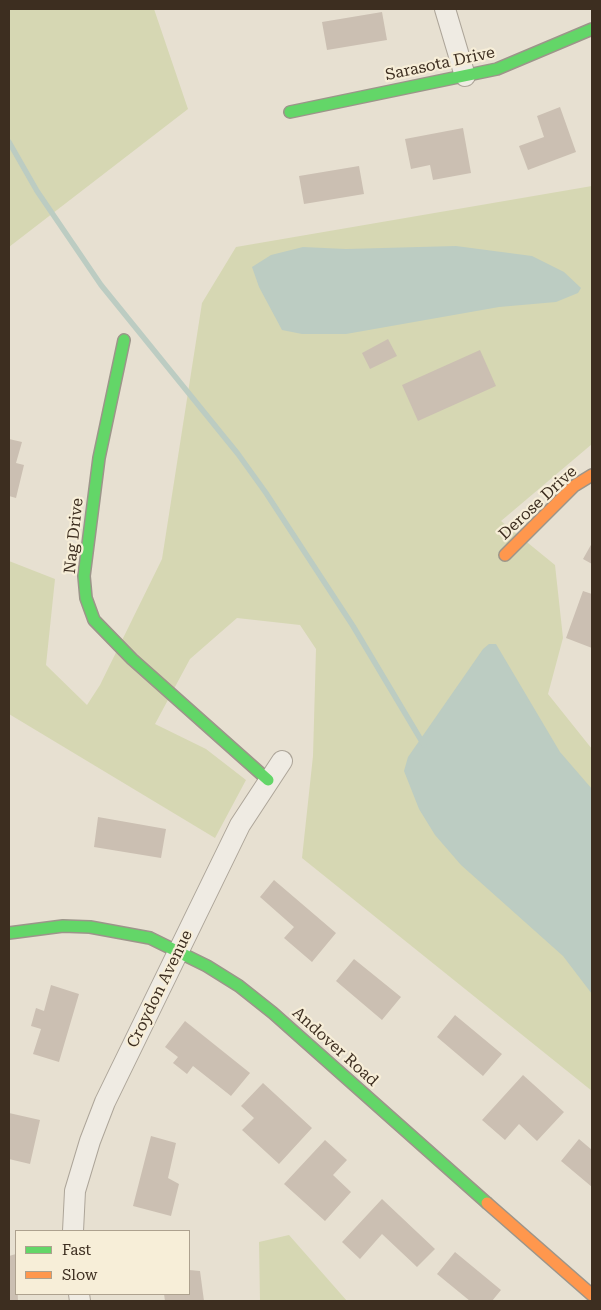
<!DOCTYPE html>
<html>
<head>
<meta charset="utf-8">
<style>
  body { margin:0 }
  #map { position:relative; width:601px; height:1310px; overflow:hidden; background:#e7e0d1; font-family:"Roboto Serif",serif }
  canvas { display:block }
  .frame { position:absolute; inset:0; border:10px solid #3d2e20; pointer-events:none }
  .legend { position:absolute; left:15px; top:1230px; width:175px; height:65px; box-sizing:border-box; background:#f7eed8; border:1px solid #ada18e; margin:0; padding:6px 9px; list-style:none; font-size:15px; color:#3d2e20 }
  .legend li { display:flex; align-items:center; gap:10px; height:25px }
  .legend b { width:25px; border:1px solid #ada18e }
</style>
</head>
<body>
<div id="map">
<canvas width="601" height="1310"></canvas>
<div class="frame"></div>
<ul class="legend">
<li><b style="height:6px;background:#63d668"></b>Fast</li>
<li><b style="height:6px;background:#ff974d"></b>Slow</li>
</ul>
</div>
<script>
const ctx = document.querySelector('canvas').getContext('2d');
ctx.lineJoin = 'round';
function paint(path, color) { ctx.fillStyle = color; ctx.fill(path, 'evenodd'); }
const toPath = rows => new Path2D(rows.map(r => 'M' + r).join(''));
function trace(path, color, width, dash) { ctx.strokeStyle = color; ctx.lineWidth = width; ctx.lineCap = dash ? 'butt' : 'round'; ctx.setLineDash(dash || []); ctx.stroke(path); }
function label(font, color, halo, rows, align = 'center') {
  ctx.font = font + ' "Roboto Serif",serif'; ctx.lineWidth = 4.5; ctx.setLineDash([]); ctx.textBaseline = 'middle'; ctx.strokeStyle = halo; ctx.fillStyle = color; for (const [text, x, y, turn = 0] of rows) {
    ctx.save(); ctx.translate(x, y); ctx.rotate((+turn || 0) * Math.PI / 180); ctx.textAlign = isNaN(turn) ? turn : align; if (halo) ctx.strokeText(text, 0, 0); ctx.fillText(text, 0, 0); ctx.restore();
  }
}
paint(toPath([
  [9,9,154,9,188,109,9,247],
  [592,186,592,444,501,521,555,565,563,638,548,694,592,749,592,1091,302,858,313,756,316,649,300,625,237,618,190,659,155,724,206,749,246,780,215,838,9,714,9,561,55,579,46,665,87,705,100,685,162,559,202,303,236,247],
  [289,1235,347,1301,260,1301,259,1242]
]), '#d6d7b3');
paint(toPath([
  [456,246,532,256,564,272,581,288,578,293,556,302,499,307,346,334,302,334,282,330,259,287,252,267,271,255,303,247,346,249],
  [489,644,496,644,560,752,592,789,592,994,563,956,461,865,435,835,419,809,404,771,408,757,483,649]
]), '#bcccc2');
trace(toPath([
  [9,142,37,191,101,285,238,454,266,493,353,626,424,745]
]), '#bcccc2', 5.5);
paint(toPath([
  [382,12,387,40,327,50,322,22],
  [560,107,576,152,528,170,519,146,544,137,537,116],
  [463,128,471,173,433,180,430,165,411,169,405,139],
  [359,166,364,194,304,204,299,176],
  [388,339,397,356,370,369,362,353],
  [480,350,496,386,418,421,402,385],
  [9,439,22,442,16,463,24,465,16,498,9,496],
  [592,543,592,564,583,559],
  [583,591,592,594,592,648,566,638],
  [98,817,166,829,161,858,94,847],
  [274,880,336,933,312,962,284,938,294,927,260,897],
  [354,959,401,997,382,1020,336,981],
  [51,985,79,994,59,1062,33,1054,41,1029,31,1026,36,1008,44,1011],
  [455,1015,502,1054,483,1076,437,1037],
  [185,1021,250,1073,231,1096,193,1066,187,1074,173,1063,178,1057,165,1047],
  [523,1075,564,1112,537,1141,519,1124,505,1140,482,1120],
  [263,1083,312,1128,279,1164,242,1130,254,1118,241,1106],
  [9,1113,40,1120,30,1164,9,1159],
  [151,1136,176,1143,168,1178,179,1184,171,1216,133,1206],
  [579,1139,592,1150,592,1187,561,1161],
  [325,1140,347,1160,333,1175,351,1192,325,1221,284,1184],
  [382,1199,435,1249,417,1267,382,1234,360,1259,342,1242],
  [455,1252,501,1290,492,1301,470,1301,437,1274],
  [16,1254,18,1301,9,1301,9,1256],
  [189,1270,200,1271,204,1301,165,1301,164,1294,189,1294]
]), '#cbbfb2');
const street = toPath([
  [445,9,465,76],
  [73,1231,75,1191,90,1141,105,1102,240,825,282,761],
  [79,1294,80,1301]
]);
const fast = toPath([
  [290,112,497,69,592,29],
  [124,340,99,458,84,576,86,598,94,620,132,659,268,780],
  [9,933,63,926,90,927,150,938,207,966,239,986,273,1013,487,1203]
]);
const slow = toPath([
  [505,555,574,486,592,475],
  [487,1203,592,1295]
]);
trace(street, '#ada599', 22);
trace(fast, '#9c958a', 14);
trace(slow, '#9c958a', 14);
trace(street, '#efebe3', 20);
trace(fast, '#63d668', 11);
trace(slow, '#ff974d', 11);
label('16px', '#3d2e20', '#f7eed8', [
  ["Sarasota Drive",440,64,-12],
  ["Derose Drive",538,503,-43],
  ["Nag Drive",74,536,-84],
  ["Croydon Avenue",160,989,-64],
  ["Andover Road",335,1047,42]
]);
</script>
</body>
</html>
